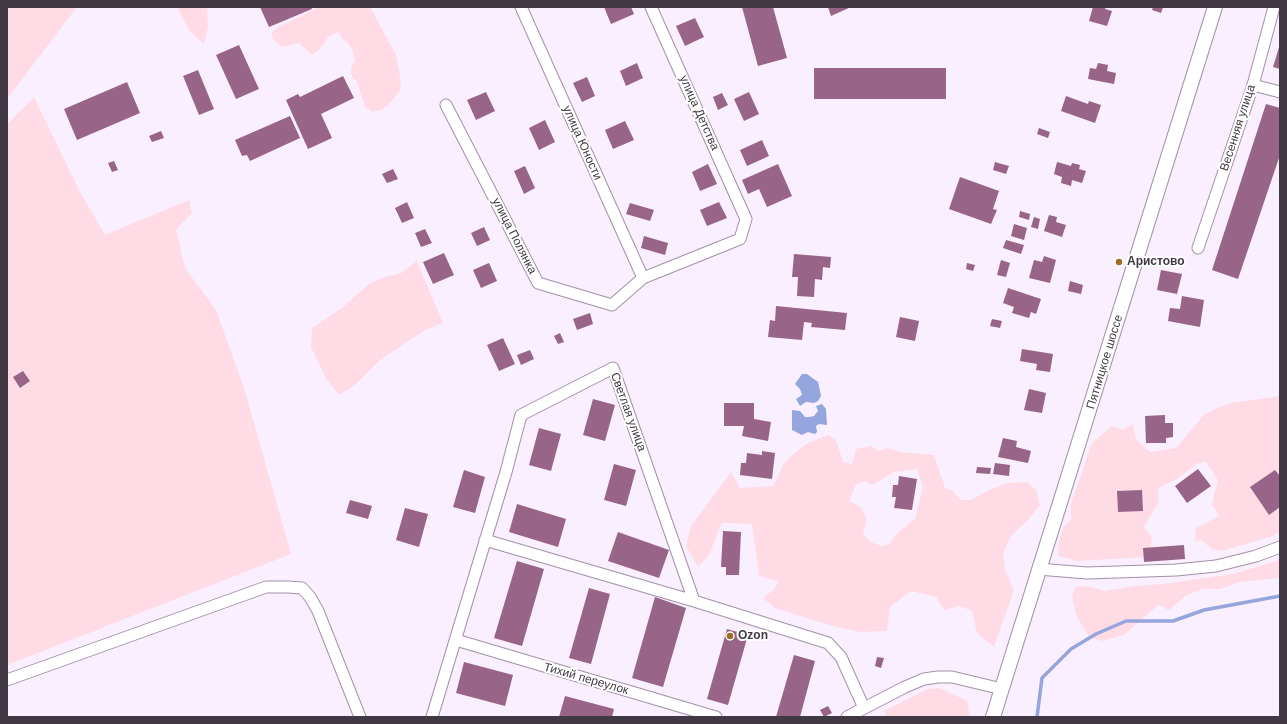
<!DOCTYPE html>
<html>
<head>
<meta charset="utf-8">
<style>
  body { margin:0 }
  #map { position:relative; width:1287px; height:724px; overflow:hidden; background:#faeffe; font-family:Helvetica,sans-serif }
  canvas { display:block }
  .frame { position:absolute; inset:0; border:8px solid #403943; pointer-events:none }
</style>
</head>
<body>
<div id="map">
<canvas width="1287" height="724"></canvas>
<div class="frame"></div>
</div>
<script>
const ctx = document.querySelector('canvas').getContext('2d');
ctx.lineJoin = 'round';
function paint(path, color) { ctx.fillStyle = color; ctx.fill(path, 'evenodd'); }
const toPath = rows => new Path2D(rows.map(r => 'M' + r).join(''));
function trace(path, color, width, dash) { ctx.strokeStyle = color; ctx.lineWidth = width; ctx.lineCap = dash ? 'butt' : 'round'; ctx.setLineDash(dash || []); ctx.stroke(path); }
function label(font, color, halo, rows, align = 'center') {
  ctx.font = font + ' Helvetica,sans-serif'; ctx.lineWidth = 4; ctx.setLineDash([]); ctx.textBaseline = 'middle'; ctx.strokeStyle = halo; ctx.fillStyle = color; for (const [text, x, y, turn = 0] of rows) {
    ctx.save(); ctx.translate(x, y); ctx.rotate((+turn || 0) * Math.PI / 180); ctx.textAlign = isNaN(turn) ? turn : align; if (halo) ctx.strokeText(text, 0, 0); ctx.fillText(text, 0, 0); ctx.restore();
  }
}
paint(toPath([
  [7,7,77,7,7,99],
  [177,7,207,7,208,27,204,44,190,32],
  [316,7,370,7,396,55,401,82,400,91,388,105,381,110,372,112,365,107,357,82,351,75,351,67,355,60,353,52,349,44,343,39,338,32,329,36,319,50,312,55,299,43,282,47,275,41,271,33,278,27,315,9],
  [34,97,80,192,105,235,189,200,192,213,176,230,185,268,216,310,245,391,291,554,7,665,7,125],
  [417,261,443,323,425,330,380,360,355,385,339,395,327,380,311,347,312,328,342,308,369,284,385,277,401,273],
  [1280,396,1280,532,1273,536,1222,551,1212,549,1201,540,1195,542,1196,528,1219,516,1212,504,1218,480,1206,462,1198,463,1177,479,1158,488,1159,502,1144,527,1152,537,1149,557,1078,561,1058,556,1059,541,1063,527,1071,520,1071,504,1092,443,1112,426,1123,430,1133,424,1136,440,1150,452,1176,448,1205,414,1217,408,1231,403],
  [828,435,836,440,843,462,852,464,856,449,871,446,879,451,887,448,901,452,934,455,945,488,954,492,960,500,971,500,991,489,1008,483,1027,482,1036,490,1040,505,1029,519,1011,536,1003,553,1005,570,1014,590,994,647,977,633,972,611,960,606,944,610,936,597,911,591,890,607,887,631,860,632,832,626,775,608,763,598,774,589,779,581,759,576,752,524,722,523,709,555,698,567,686,546,691,526,731,472,740,488,773,486,783,465,790,457,806,444],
  [917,469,923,487,915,519,896,534,890,544,882,546,873,543,863,535,867,520,861,507,849,501,856,484,865,481,873,485,894,472],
  [1280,560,1280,578,1240,582,1220,589,1202,589,1185,596,1169,610,1158,605,1124,635,1102,641,1089,637,1076,615,1072,596,1076,587,1086,586,1105,591,1134,586,1163,584,1233,574],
  [940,688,967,701,970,717,886,717,884,711,928,689]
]), '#ffdce5');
paint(toPath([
  [802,374,807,374,818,382,821,396,818,401,814,403,806,402,800,406,796,399,802,395,800,389,795,384],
  [822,404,826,409,827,425,819,424,816,426,817,432,815,434,808,432,802,435,792,430,792,410,800,411,805,417,809,417,814,416,818,411,816,406]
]), '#95a5dd');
trace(toPath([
  [1037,717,1042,678,1071,649,1096,634,1126,621,1173,621,1204,610,1280,596]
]), '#95a5dd', 3.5);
paint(toPath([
  [260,7,311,7,312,9,269,27],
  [604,7,631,7,634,14,611,24],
  [742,7,773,7,787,58,758,66],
  [828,7,851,7,831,16],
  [1093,7,1106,7,1105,9,1112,11,1107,26,1089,21],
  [1153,7,1163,7,1161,13,1152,10],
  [695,18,704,37,685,46,676,26],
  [1280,44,1280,69,1273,67],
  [239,45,259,89,236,99,216,55],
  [637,63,643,78,626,86,620,71],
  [1098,63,1108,65,1107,71,1116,73,1114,84,1088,79,1090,68,1096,69],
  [814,68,946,68,946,99,814,99],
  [198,70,214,109,199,115,183,76],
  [343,76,354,98,321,114,332,138,308,149,286,100,298,94,300,97],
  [587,77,595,96,582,102,573,83],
  [127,82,140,113,77,140,64,109],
  [486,92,495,111,476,120,467,100],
  [749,92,759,114,744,121,734,99],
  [722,93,728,105,718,110,713,97],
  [1066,96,1088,104,1089,101,1101,105,1095,123,1061,111],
  [1266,104,1280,108,1280,155,1238,279,1212,270],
  [290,116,300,138,250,161,247,155,242,156,235,140],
  [545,120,555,142,539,150,529,128],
  [625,121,634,140,613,149,605,130],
  [1039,128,1050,132,1048,138,1037,134],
  [161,131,164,138,152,142,149,136],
  [762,140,769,156,747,166,740,150],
  [114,161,118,170,112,172,108,163],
  [995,162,1009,166,1006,174,993,170],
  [1057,162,1071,166,1072,163,1080,165,1079,169,1086,171,1082,183,1072,180,1071,186,1061,183,1062,177,1054,174],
  [708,164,717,184,700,191,692,172],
  [778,164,792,196,767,207,759,189,748,194,742,180],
  [525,166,535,188,524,194,514,171],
  [393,169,398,179,387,183,382,174],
  [960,177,999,191,993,209,997,210,991,224,949,209],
  [407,202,414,218,402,223,395,208],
  [719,202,727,218,707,226,700,210],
  [630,203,654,210,650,221,626,214],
  [1020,211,1030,214,1029,220,1019,217],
  [1049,215,1057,217,1056,222,1066,225,1062,237,1044,231],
  [1034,217,1040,219,1038,229,1031,227],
  [1014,224,1027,228,1024,240,1011,236],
  [484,227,490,240,477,246,471,233],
  [425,229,432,243,421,247,415,233],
  [644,236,668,243,665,255,641,248],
  [1006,240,1024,245,1021,254,1003,248],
  [444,253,454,275,433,284,423,262],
  [794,254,831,257,830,268,823,267,822,280,815,279,814,297,797,296,798,277,792,277],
  [1044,256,1056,260,1050,283,1029,278,1034,260,1042,262],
  [1001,260,1010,263,1006,277,997,275],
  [489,263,497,281,481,288,473,270],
  [967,263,975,265,973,271,966,269],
  [1161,270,1182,274,1177,294,1157,290],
  [1070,281,1083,285,1081,294,1068,291],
  [1008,288,1041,299,1036,314,1031,312,1029,318,1012,313,1014,307,1003,303],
  [1182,296,1204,300,1200,327,1168,321,1170,308,1180,309],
  [776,306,847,313,845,330,811,327,812,323,804,322,802,340,768,337,770,320,775,321],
  [590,313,593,324,577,330,573,319],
  [900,317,919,321,915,341,896,337],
  [992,319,1002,321,1000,328,990,326],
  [560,333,564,342,558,344,554,336],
  [503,338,515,364,499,371,487,345],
  [1022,349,1053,354,1050,372,1036,370,1037,364,1020,361],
  [530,350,534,359,521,365,517,355],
  [23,371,30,381,20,388,13,377],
  [1029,389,1046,393,1042,413,1024,410],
  [593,399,615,405,605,441,583,435],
  [724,403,754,403,754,419,771,422,768,441,742,436,744,426,724,426],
  [1165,415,1165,423,1173,423,1173,437,1166,438,1166,443,1146,443,1145,416],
  [539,428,561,434,551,471,529,465],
  [1003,438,1017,441,1016,447,1031,451,1028,463,998,457],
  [762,451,775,453,772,479,740,475,741,463,746,463,747,453,762,455],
  [995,463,1010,465,1009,476,993,474],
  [614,464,636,470,626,506,604,500],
  [977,467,991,468,990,474,976,473],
  [1198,469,1211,486,1187,503,1175,486],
  [464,470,485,477,475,513,453,507],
  [1275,470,1280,476,1280,507,1269,515,1250,487],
  [899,476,917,479,912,510,894,508,896,497,892,497,893,485,898,485],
  [1142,490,1143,511,1118,512,1117,491],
  [350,500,372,506,368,519,346,513],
  [517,504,566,519,558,547,509,532],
  [405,508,428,514,419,547,396,540],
  [723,531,741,532,739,575,726,575,726,567,721,567],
  [618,532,669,550,659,578,608,561],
  [1184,545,1185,559,1144,562,1143,548],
  [517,561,544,569,522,646,494,638],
  [589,588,610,594,591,664,569,658],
  [655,597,686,608,663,687,632,678],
  [727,629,748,635,728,705,707,699],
  [794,655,815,661,800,717,776,717],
  [877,657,884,658,881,668,875,666],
  [464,662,513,675,505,706,456,693],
  [565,696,614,709,612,717,559,717],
  [828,706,832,713,824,717,820,710]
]), '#986488');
const minor = toPath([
  [521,7,643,278],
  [1253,85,1280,92],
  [446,105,538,283,612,305,643,278,740,239,746,219,651,7],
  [1198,248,1253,85,1274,7],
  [485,540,694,601],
  [1038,569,1087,573,1176,570,1216,566,1256,556,1280,547],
  [456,640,716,717],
  [7,680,266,587,288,587,302,588,310,597,318,611,360,717],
  [432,717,506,472,521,415,613,368,694,601,828,643,841,657,864,708],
  [847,717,905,687,924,679,938,677,952,677,1002,689]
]);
const major = toPath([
  [993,717,1215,7]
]);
trace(minor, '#a291a8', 13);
trace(major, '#a291a8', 16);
trace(minor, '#fff', 11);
trace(major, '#fff', 14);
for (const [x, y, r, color] of [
  [1119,262,4,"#a16a25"],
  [730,636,4,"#a16a25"]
]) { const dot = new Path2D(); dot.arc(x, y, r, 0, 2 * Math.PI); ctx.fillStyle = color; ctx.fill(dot); trace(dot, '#fff', 1.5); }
label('12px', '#403943', '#fff', [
  ["улица Детства",699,113,66],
  ["Весенняя улица",1238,128,-72],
  ["улица Юности",582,143,66],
  ["улица Полянка",514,236,63],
  ["Пятницкое шоссе",1105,362,-73],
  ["Светлая улица",628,412,70],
  ["Тихий переулок",586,679,16]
]);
label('bold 12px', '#403943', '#fff', [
  ["Аристово",1127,262],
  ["Ozon",738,636]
], 'left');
</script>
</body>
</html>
